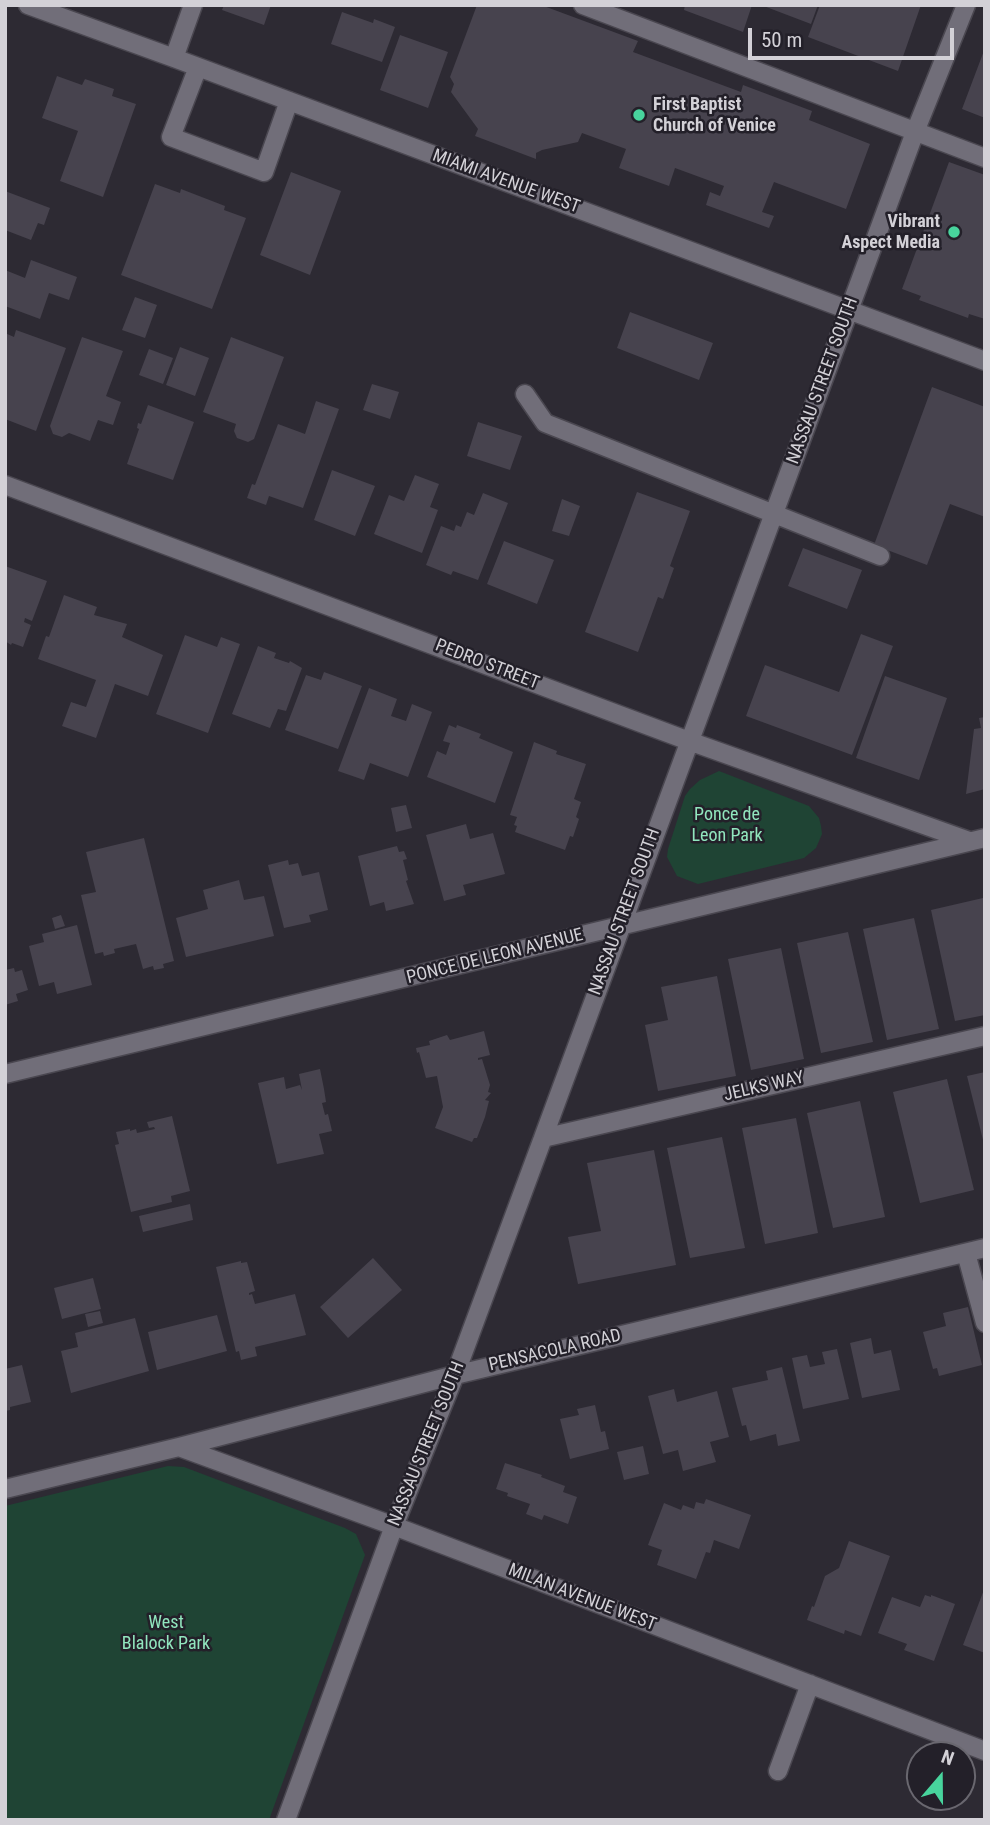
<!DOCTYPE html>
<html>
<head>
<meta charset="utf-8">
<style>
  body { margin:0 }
  #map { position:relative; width:990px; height:1825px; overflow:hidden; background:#2d2a33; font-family:"Roboto Condensed",sans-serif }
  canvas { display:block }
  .frame { position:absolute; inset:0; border:7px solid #d3d1d7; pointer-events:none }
  .north { position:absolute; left:906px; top:1741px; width:70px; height:70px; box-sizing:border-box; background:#232029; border:2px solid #69676f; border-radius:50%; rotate:20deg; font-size:19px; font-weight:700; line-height:28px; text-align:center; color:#d3d1d7 }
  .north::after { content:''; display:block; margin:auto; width:24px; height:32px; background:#48d49d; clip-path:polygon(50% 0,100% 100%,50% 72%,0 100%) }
  .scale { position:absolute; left:748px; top:28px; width:206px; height:32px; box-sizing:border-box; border:4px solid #d3d1d7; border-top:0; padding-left:9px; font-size:21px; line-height:24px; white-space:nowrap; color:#d3d1d7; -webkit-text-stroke:5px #232029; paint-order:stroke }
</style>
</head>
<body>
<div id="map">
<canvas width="990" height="1825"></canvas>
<div class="frame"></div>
<div class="north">N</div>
<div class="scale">50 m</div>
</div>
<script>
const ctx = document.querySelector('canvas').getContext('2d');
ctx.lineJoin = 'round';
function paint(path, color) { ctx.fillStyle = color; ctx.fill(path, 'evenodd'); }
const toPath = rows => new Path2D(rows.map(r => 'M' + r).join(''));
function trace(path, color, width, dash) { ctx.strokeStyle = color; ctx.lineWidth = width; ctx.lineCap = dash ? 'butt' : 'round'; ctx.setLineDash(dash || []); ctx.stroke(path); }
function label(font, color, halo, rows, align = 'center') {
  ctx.font = font + ' "Roboto Condensed",sans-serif'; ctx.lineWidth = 5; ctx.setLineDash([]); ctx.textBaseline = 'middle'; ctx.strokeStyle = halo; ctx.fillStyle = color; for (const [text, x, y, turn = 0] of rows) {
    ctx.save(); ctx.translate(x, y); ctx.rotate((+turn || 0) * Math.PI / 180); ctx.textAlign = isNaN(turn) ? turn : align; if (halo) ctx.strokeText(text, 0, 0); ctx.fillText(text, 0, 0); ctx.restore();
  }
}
paint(toPath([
  [719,771,809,806,819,818,821,826,822,834,816,848,804,858,698,884,677,876,667,857,668,849,685,796,690,789,700,780],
  [168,1466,184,1467,345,1528,356,1534,365,1555,269,1820,5,1820,5,1506]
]), '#1f4434');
paint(toPath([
  [224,5,271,5,264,25,222,10],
  [477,5,541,5,638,41,633,52,741,92,743,85,812,111,809,120,870,144,846,209,774,182,762,212,774,216,769,228,706,205,710,192,720,196,724,186,675,168,669,186,619,168,626,149,582,133,578,142,542,150,536,153,536,159,475,136,478,129,451,92,454,84,450,77],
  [685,5,752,5,743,32,684,10],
  [761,5,818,5,811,24],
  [820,5,921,5,898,71,808,37],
  [342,12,373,23,374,19,395,27,382,62,331,44],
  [400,35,448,52,428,108,380,90],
  [985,48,985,118,962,109],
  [57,76,82,85,85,79,114,89,112,96,136,104,103,197,60,181,78,131,42,118],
  [949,162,985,175,985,319,969,314,968,318,919,300,921,296,902,289],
  [291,172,341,191,310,275,260,255],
  [155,184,180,193,181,189,225,206,224,210,246,218,212,309,121,275],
  [5,191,50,208,44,225,38,223,31,240,5,230],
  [31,260,77,277,69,300,49,293,40,319,5,306,5,270,25,278],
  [135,297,157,305,145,338,122,330],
  [630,312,713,343,699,380,617,348],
  [16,330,66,348,36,431,5,419,5,333,14,337],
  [82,337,123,351,106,396,121,402,113,425,98,420,90,441,69,433,62,437,53,434,50,426],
  [231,337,284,357,254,439,248,442,237,438,234,431,236,424,203,412],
  [180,347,209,358,195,396,166,385],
  [149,349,173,358,163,384,139,375],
  [372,384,399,392,390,419,363,410],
  [932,387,985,407,985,517,950,504,927,565,874,545],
  [316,401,339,409,303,508,269,496,266,505,247,498,252,484,255,485,278,424,305,434],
  [148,405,194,422,173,480,127,464,139,429,137,428,138,423,141,424],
  [478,422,522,436,510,470,467,456],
  [332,470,375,486,355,536,314,520],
  [415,475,439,484,430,507,438,510,422,553,374,534,389,495,404,501],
  [637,492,690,511,670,566,674,568,663,599,658,597,638,652,585,632],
  [483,493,508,503,478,580,453,571,451,575,426,565,441,526,454,531,456,525,461,527,467,512,474,515],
  [562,499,580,506,569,536,552,531],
  [504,541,554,560,537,604,487,584],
  [803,548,862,570,847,609,788,586],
  [5,566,47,581,32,621,25,618,24,622,31,625,23,647,12,643,11,645,5,641],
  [64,595,97,607,94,615,127,624,122,637,163,655,148,696,115,684,96,738,62,726,71,702,86,707,96,680,38,659,46,636,49,637],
  [861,634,893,646,852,755,746,716,765,665,839,692],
  [185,635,217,647,221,637,240,644,208,733,156,714],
  [258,646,276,653,274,658,289,663,290,661,302,668,286,711,278,709,270,728,232,714],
  [324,672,362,686,338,749,285,730,306,675,321,680],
  [885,676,947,698,919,780,856,758],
  [369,688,397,699,391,716,406,721,412,704,432,712,408,777,370,763,364,780,338,771],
  [985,717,985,789,966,794,974,729,981,728,979,718],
  [449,725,456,728,457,725,481,734,479,738,513,752,495,803,427,777,437,751,446,755,450,743,443,741],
  [534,742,557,751,556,754,586,764,574,799,581,802,576,817,579,819,573,837,570,836,565,850,515,832,517,826,514,825,517,817,510,815],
  [406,805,412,828,396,832,391,808],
  [466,824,470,839,493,833,505,874,463,885,466,895,444,901,426,835],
  [144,838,174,961,163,964,164,968,154,970,153,966,143,969,136,944,114,949,115,953,104,956,103,952,95,954,81,895,96,892,86,852],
  [397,846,399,852,404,851,407,859,403,860,408,880,406,881,414,904,386,911,384,902,370,906,358,856],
  [288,860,289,865,298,863,302,876,319,872,328,910,309,915,311,922,284,928,268,865],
  [239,880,244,900,264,896,274,936,186,957,176,918,208,909,203,890],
  [983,898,985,1015,955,1021,931,910],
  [61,915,65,926,55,929,52,918],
  [914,918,939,1029,887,1040,863,929],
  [77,925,92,985,57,994,54,982,39,986,29,946,44,942,42,934],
  [848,932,873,1042,821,1053,797,943],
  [781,948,804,1059,751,1070,728,959],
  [14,968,15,972,22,970,28,990,16,994,18,1001,5,1005,5,970],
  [717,976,736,1076,658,1091,645,1025,668,1020,661,987],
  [484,1031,490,1055,478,1058,478,1060,482,1059,490,1085,488,1092,491,1093,485,1100,489,1101,485,1117,477,1138,474,1138,472,1142,435,1128,443,1107,437,1076,426,1078,419,1052,417,1053,416,1048,430,1045,429,1041,447,1035,450,1040],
  [320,1069,324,1089,326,1102,322,1103,325,1115,328,1114,332,1131,319,1134,324,1154,277,1164,258,1083,284,1077,286,1089,300,1085,302,1090,299,1074],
  [985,1072,985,1144,984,1144,967,1076],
  [947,1079,974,1190,920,1203,893,1092],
  [860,1101,885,1217,833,1228,807,1113],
  [172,1116,190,1191,171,1196,172,1202,131,1212,115,1145,119,1144,116,1132,130,1129,130,1131,136,1129,137,1133,155,1129,154,1127,149,1128,147,1122],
  [796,1118,818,1233,765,1244,742,1128],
  [722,1137,745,1248,690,1258,667,1148],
  [654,1150,676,1265,578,1284,568,1237,601,1231,587,1163],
  [190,1204,193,1220,143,1232,139,1216],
  [373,1258,402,1290,348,1338,320,1307],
  [241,1261,241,1263,247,1262,255,1291,249,1293,249,1295,252,1294,255,1304,295,1294,306,1335,255,1347,257,1356,241,1360,239,1351,236,1352,216,1267],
  [93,1278,101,1309,62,1319,54,1288],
  [968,1307,982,1365,939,1376,937,1368,933,1369,923,1332,946,1326,943,1313],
  [100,1311,103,1323,88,1327,85,1314],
  [217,1315,227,1351,157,1370,148,1332],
  [135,1318,149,1371,71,1393,61,1351,78,1347,75,1333],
  [871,1338,874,1354,891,1350,900,1390,862,1398,850,1343],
  [837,1349,849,1399,803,1409,792,1358,807,1355,810,1367,825,1364,822,1352],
  [22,1365,31,1402,10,1407,10,1410,5,1411,5,1369],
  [782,1367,800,1441,778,1446,776,1434,750,1441,746,1425,742,1426,732,1388,768,1380,766,1371],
  [674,1389,677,1402,717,1391,729,1437,710,1442,716,1462,683,1471,678,1450,663,1454,648,1396],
  [595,1405,601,1432,605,1431,609,1449,570,1459,560,1419,579,1415,577,1409],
  [643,1446,649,1474,624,1480,617,1452],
  [505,1463,542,1475,541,1477,565,1486,563,1492,577,1497,568,1524,544,1515,542,1520,526,1514,530,1504,507,1496,508,1493,496,1489],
  [706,1499,751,1515,739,1549,714,1540,710,1553,706,1552,696,1579,657,1565,662,1550,648,1545,664,1503,681,1510,683,1505,694,1509,696,1502,704,1504],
  [849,1541,890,1556,861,1636,845,1630,844,1634,807,1620,812,1606,814,1607,825,1576,839,1568],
  [985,1587,985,1653,963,1645],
  [925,1595,931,1597,931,1595,955,1604,934,1661,904,1650,907,1644,878,1633,892,1597,920,1607]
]), '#47434e');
const minor = toPath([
  [28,5,174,58,985,361],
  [583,5,985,158],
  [174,58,193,5],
  [198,67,171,137,264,172,289,101],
  [525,394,545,423,880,556],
  [5,485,689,741,969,841],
  [5,1074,985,838],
  [543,1138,985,1036],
  [966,1253,985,1323],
  [179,1447,394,1526,985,1751],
  [5,1489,179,1447,455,1375,985,1248],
  [778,1771,810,1684],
  [286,1820,394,1526,455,1375,543,1138,915,132,966,5]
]);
trace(minor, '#4a4750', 21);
trace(minor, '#716e79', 18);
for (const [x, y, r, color] of [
  [639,115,7,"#48d49d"],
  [954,232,7,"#48d49d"]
]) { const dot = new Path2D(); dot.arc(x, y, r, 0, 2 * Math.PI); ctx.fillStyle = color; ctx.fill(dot); trace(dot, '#232029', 2.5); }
label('bold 18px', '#d3d1d7', '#232029', [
  ["First Baptist",653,105],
  ["Church of Venice",653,126],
  ["Vibrant",940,222,"right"],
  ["Aspect Media",940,243,"right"]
], 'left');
label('18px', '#d3d1d7', '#232029', [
  ["MIAMI AVENUE WEST",506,182,20],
  ["NASSAU STREET SOUTH",823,381,-70],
  ["PEDRO STREET",487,665,21],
  ["NASSAU STREET SOUTH",625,912,-70],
  ["PONCE DE LEON AVENUE",495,957,-14],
  ["JELKS WAY",764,1087,-13],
  ["PENSACOLA ROAD",555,1351,-13],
  ["NASSAU STREET SOUTH",427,1444,-68],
  ["MILAN AVENUE WEST",582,1598,21]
]);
label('18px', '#91e6be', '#232029', [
  ["Ponce de",727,815],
  ["Leon Park",727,836],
  ["West",166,1623],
  ["Blalock Park",166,1644]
]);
</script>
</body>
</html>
